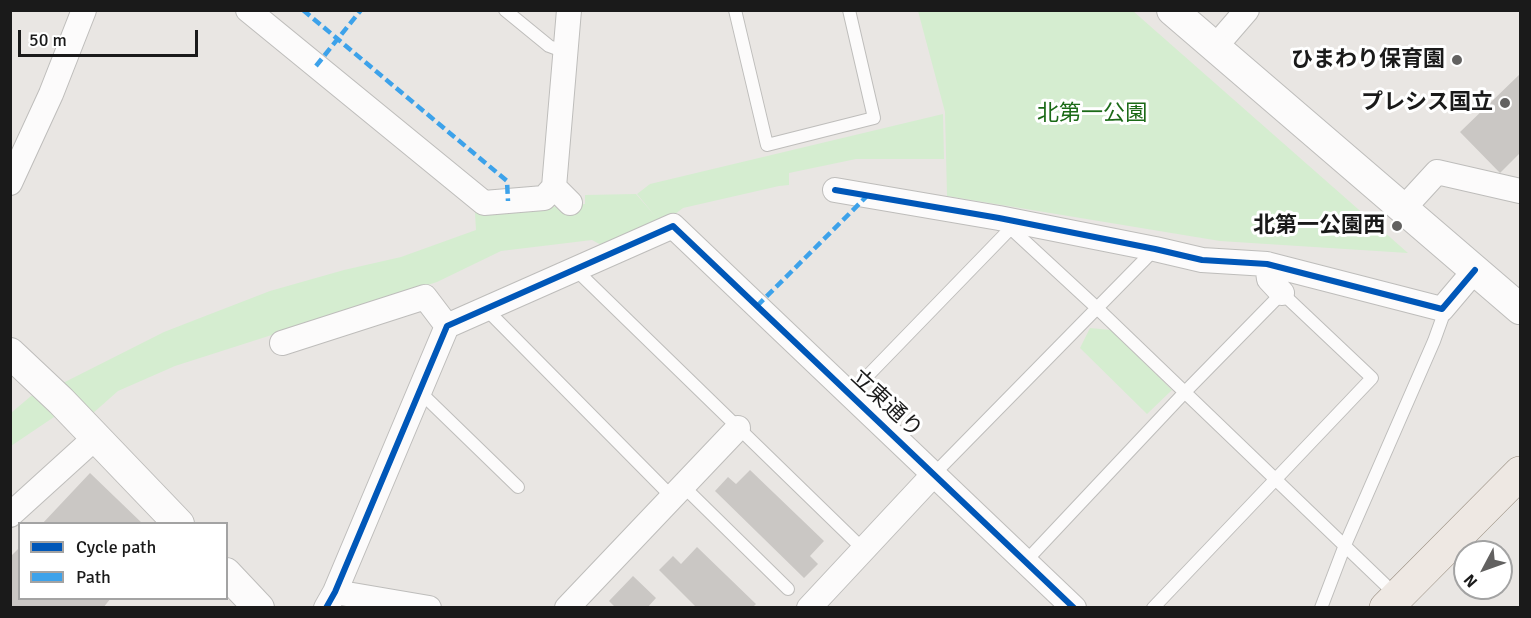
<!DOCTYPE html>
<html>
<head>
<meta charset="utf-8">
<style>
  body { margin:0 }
  #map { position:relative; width:1531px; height:618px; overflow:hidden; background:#e9e6e3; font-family:Signika,sans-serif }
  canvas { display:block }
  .frame { position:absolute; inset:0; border:12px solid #1a1a1a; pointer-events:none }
  .legend { position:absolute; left:18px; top:522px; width:210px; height:78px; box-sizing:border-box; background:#fff; border:2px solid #a3a3a3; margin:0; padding:8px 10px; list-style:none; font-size:18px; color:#1a1a1a }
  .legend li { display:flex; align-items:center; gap:12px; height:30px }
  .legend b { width:30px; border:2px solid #a3a3a3 }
  .north { position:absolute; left:1453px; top:540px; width:60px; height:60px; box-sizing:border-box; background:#fff; border:2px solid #a3a3a3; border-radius:50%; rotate:229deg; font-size:16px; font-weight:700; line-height:24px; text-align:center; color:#1a1a1a }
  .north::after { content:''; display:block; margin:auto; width:21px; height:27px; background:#626160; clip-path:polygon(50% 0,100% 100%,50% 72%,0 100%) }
  .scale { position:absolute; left:18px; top:30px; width:180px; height:27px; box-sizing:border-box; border:3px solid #1a1a1a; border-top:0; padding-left:8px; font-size:18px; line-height:21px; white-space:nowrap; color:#1a1a1a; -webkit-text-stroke:4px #fff; paint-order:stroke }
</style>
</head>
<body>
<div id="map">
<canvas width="1531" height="618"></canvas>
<div class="frame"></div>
<ul class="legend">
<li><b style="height:8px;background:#0057b8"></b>Cycle path</li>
<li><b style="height:8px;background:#3da2ea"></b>Path</li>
</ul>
<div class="north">N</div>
<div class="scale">50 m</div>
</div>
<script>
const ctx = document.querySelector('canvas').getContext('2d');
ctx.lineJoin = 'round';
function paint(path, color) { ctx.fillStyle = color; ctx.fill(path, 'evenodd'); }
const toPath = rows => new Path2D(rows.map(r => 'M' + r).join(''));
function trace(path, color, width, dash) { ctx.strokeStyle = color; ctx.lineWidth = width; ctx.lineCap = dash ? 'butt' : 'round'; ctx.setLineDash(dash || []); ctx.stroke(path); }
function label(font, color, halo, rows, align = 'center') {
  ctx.font = font + ' Signika,"Noto Sans JP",sans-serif'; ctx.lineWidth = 6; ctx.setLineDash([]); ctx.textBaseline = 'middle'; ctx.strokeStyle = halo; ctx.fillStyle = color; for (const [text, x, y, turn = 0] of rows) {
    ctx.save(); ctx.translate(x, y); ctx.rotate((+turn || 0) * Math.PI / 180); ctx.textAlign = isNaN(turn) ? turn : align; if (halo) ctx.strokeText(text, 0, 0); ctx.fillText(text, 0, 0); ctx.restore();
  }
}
paint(toPath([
  [918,11,1133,11,1408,253,1220,241,947,196,945,112],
  [943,114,944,159,856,159,789,173,789,185,779,186,683,208,662,224,605,247,592,240,501,251,437,282,175,366,118,391,92,414,54,417,11,446,11,413,31,396,55,387,164,332,213,313,270,291,344,270,401,257,476,230,475,213,585,204,585,195,636,194,656,217,637,194,650,184],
  [1090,328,1111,330,1172,390,1147,414,1080,348]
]), '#d5edd0');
paint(toPath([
  [1520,74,1520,153,1500,173,1460,132],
  [750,470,824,541,810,556,818,564,804,578,715,491,728,477,736,484],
  [90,473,143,524,42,524],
  [20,547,20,598,111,598,103,608,10,608,10,557],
  [697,547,756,604,752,608,697,608,659,570,673,556,681,564],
  [633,576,656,598,647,608,616,608,609,601]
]), '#cac7c4');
const service = toPath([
  [505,10,549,46,565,52],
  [735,10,767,145,874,118,849,10],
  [1005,223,1097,308,1396,595],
  [576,270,863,549],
  [486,309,672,497],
  [419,391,518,487],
  [850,394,1011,228],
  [934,474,1155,249],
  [683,486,788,589],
  [1026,561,1185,392,1282,293,1372,378,1153,608],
  [1321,608,1345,545,1434,341,1443,316,1442,309]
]);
const minor = toPath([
  [248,10,484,203,544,198,554,187],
  [569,10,554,187,570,203],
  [1215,47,1247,10],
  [10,183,51,94,84,10],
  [835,190,999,218,1155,249,1202,260,1267,264,1442,309,1475,270],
  [1403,209,1437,172,1520,191],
  [1267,264,1269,279,1282,293],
  [282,343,425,297,447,326],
  [10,515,96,437],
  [335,592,429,608],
  [326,608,335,592,447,326,673,226,1074,608],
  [567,608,738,428],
  [809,608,934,474]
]);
const tertiary = toPath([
  [1172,10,1520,309],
  [10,353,61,401,179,524],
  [226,573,259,608]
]);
const primary = toPath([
  [1386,608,1520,473]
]);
trace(service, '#bebdbb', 14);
trace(minor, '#bebdbb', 26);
trace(tertiary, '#bebdbb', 32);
trace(primary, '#9b9083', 34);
trace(service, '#fcfbfb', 12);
trace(minor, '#fcfbfb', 24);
trace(tertiary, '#fcfbfb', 30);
trace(primary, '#eee8e3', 33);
trace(toPath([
  [303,10,507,181,508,201],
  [316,66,361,10],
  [757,306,868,195]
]), '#3da2ea', 4.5, [9, 4.5]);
trace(toPath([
  [835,190,999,218,1155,249,1202,260,1267,264,1442,309,1475,270],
  [326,608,335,592,447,326,673,226,1074,608]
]), '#0057b8', 6);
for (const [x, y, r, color] of [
  [1457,60,6,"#626160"],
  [1505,103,6,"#626160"],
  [1397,226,6,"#626160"]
]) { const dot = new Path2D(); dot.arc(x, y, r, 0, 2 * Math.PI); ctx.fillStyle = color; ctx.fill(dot); trace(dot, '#fff', 2); }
label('bold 22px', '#1a1a1a', '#fff', [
  ["ひまわり保育園",1445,60],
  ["プレシス国立",1493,103],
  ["北第一公園西",1385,226]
], 'right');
label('22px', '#1b6a17', '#fff', [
  ["北第一公園",1092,114]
]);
label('22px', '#1a1a1a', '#fff', [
  ["立東通り",886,404,43]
]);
</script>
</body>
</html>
